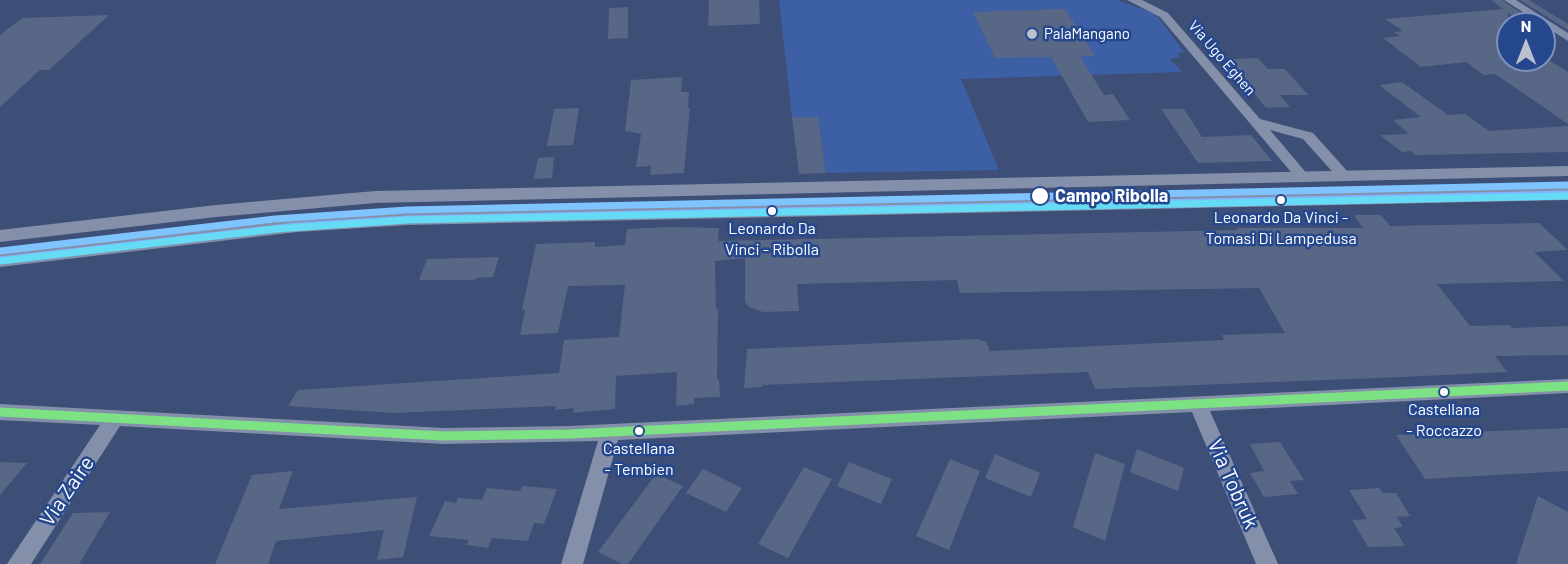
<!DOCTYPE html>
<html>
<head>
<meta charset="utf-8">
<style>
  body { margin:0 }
  #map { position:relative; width:1568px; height:564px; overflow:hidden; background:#3d4f76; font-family:Barlow,sans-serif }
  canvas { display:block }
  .north { position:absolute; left:1496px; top:12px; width:60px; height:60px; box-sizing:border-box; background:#25478e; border:2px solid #7c91bb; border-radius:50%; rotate:0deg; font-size:16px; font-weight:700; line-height:24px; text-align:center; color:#fff }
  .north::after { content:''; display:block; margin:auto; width:21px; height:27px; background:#bbc1cf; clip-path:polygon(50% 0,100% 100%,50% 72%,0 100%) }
</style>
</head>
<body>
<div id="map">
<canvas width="1568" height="564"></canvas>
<div class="north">N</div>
</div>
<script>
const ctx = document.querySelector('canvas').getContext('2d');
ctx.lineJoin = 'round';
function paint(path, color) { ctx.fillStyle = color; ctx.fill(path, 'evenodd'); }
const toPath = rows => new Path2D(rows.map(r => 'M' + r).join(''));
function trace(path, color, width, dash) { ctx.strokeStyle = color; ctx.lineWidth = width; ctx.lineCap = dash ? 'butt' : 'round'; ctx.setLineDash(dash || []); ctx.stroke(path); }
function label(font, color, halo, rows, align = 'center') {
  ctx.font = font + ' Barlow,sans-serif'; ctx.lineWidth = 5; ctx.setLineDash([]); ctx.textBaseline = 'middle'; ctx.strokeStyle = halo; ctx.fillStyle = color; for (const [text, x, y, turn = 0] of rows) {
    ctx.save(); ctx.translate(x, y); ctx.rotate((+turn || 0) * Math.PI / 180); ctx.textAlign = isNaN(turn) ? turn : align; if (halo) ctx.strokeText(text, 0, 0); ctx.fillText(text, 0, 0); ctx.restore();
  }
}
paint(toPath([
  [779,0,1117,0,1150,12,1158,17,1184,52,1178,53,1180,57,1170,59,1182,72,961,79,999,170,826,173,818,117,792,117]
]), '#3d5fa5');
paint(toPath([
  [709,0,759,0,760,24,708,26],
  [1491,0,1502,0,1537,24,1523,24,1508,13,1508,60,1548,60,1568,72,1568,124,1495,74,1484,75,1466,62,1421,67,1383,38,1400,36,1394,32,1403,31,1385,19,1503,9],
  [1520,0,1529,0,1568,24,1568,30],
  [628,7,628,38,608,39,609,8],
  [1065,9,1095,56,1080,56,1104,95,1113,94,1130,120,1088,122,1051,57,995,58,973,12],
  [109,15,49,70,40,70,0,107,0,35,22,18],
  [1258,58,1268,69,1285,69,1308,95,1280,95,1290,107,1266,108,1238,73,1241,73,1230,59],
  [682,77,681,92,689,92,688,108,690,108,684,173,650,175,651,166,636,167,641,134,625,131,631,80],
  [1402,82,1448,115,1465,114,1489,131,1568,126,1568,152,1416,155,1411,151,1402,152,1380,135,1409,134,1393,120,1421,117,1379,85],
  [579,108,573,145,547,146,554,109],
  [1161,109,1184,109,1202,137,1251,135,1272,161,1198,163],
  [792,117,818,117,826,173,799,174],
  [554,157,552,178,534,179,538,158],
  [1354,215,1381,215,1390,226,1539,223,1568,250,1534,252,1564,281,1437,284,1470,326,1510,325,1512,328,1568,326,1568,355,1495,356,1507,372,1402,377,1095,389,1088,372,762,385,762,387,744,388,747,349,977,339,986,342,990,351,1224,340,1222,335,1285,333,1259,288,960,293,957,280,797,284,799,311,763,312,749,307,745,302,745,258,715,261,716,309,718,309,717,379,719,379,720,397,694,398,694,404,676,406,677,372,616,376,615,409,573,413,574,408,555,410,556,406,393,413,288,406,298,390,559,373,564,340,619,337,625,285,568,286,558,333,520,335,525,310,522,310,536,244,595,242,595,247,625,245,627,229,670,227,719,228,718,241,1238,230,1237,228,1363,228],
  [499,257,493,277,476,278,475,280,419,280,427,259],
  [1568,428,1568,471,1425,479,1396,435],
  [1280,442,1304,480,1290,481,1298,494,1264,497,1250,473,1264,471,1250,444],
  [1137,449,1184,468,1178,491,1130,472],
  [1095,453,1125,464,1105,541,1073,527],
  [995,454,1040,473,1031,497,985,478],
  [950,459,980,471,949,550,916,536],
  [0,462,27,463,0,495],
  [849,462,892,479,881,504,837,486],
  [804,467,832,479,788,558,758,544],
  [703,469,742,488,726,512,686,493],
  [293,471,279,509,417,497,403,557,377,560,384,530,276,541,268,564,215,564,252,475],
  [656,474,683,486,628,564,622,564,598,552],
  [522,486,557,489,544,524,534,523,528,541,492,538,488,548,466,545,469,540,429,536,445,501,456,503,458,498,482,500,487,488,520,491],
  [1379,488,1383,493,1396,493,1410,516,1397,517,1403,527,1394,528,1405,546,1368,547,1352,520,1367,519,1349,490],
  [1538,496,1568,512,1568,564,1516,564],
  [110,512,79,564,40,564,73,513]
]), '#586786');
paint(toPath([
  [1127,0,1142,0,1168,13,1260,119,1313,133,1348,172,1350,175,1348,178,1338,178,1303,139,1270,130,1309,176,1302,180,1297,179,1160,17,1127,0],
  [1504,0,1516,0,1568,33,1568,41,1504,0],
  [1568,379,1568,393,1210,411,1278,564,1256,564,1192,412,618,440,583,564,561,564,598,441,444,444,120,426,31,564,7,564,100,425,0,420,0,404,444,428,569,426,1568,379]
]), '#8490a9');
paint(toPath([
  [1568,166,1568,176,375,203,216,217,0,242,0,230,216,205,375,191,1568,166],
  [1568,188,1568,200,408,225,297,232,0,267,0,253,297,220,408,213,1568,188]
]), '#8490a9');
trace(toPath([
  [0,260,297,226,408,219,1568,194]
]), '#80b4ff', 7);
trace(toPath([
  [0,412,444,436,569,434,1568,386]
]), '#7ce284', 9);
trace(toPath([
  [0,251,275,219,407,210,1568,185]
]), '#80c4ff', 7);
trace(toPath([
  [1,261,276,229,407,220,1568,196]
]), '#66dbf5', 7);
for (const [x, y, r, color] of [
  [1032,34,6,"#bbc1cf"],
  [1040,196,9,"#fff"],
  [1281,200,5,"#fff"],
  [772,211,5,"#fff"],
  [1444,392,5,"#fff"],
  [639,431,5,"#fff"]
]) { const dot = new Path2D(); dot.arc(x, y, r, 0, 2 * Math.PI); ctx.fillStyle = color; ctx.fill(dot); trace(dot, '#25478e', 2); }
label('15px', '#fff', '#25478e', [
  ["PalaMangano",1044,34]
], 'left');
label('15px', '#fff', '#25478e', [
  ["Via Ugo Eghen",1222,58,49]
]);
label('16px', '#fff', '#25478e', [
  ["Leonardo Da Vinci -",1281,218],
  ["Tomasi Di Lampedusa",1281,239],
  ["Leonardo Da",772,229],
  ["Vinci - Ribolla",772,250],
  ["Castellana",1444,410],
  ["- Roccazzo",1444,431],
  ["Castellana",639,449],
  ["- Tembien",639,470]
]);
label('bold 18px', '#fff', '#25478e', [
  ["Campo Ribolla",1055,196]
], 'left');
label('21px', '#fff', '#25478e', [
  ["Via Tobruk",1233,484,66],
  ["Via Zaire",67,491,-56]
]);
</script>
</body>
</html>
